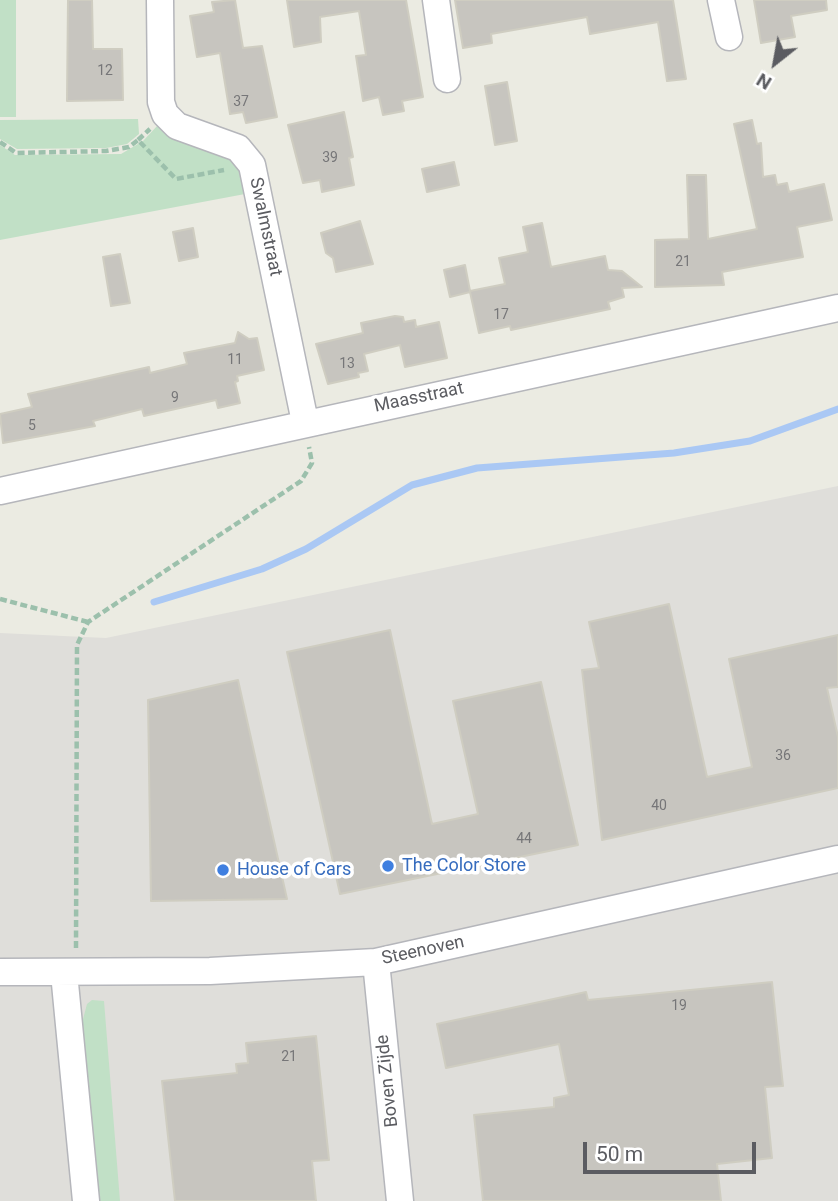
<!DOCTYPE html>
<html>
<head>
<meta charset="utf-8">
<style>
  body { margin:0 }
  #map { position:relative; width:838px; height:1201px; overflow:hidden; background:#ebebe2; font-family:Roboto,sans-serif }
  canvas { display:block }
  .north { position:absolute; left:740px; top:28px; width:70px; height:70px; -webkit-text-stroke:5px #fff; paint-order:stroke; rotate:211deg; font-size:19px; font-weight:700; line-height:28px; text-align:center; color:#5b5c61 }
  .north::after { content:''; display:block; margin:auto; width:24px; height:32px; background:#5b5c61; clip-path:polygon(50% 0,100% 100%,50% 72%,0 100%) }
  .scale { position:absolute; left:583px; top:1142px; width:173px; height:32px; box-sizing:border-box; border:4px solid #5b5c61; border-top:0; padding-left:9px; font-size:21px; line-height:24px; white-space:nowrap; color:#5b5c61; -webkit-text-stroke:5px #fff; paint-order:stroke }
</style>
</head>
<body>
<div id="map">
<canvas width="838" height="1201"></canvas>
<div class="north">N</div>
<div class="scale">50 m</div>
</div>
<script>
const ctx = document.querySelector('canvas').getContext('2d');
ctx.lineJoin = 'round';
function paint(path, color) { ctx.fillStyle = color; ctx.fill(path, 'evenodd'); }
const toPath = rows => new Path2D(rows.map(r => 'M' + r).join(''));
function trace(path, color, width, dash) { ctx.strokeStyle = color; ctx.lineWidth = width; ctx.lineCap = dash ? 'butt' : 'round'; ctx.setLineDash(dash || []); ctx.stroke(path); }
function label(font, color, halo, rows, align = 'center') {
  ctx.font = font + ' Roboto,sans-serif'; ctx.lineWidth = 7; ctx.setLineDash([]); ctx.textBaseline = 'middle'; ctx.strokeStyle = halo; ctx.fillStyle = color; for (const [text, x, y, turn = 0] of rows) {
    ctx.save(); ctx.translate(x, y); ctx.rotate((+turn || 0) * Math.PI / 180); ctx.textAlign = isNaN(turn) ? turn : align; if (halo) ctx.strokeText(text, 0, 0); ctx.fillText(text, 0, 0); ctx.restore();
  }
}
paint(toPath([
  [838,486,838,1201,0,1201,0,633,106,638]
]), '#dfdeda');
paint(toPath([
  [0,0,16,0,16,117,0,117],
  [138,119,139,134,127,144,106,148,17,149,0,139,0,120],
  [158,125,232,158,238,165,245,194,0,240,0,145,15,155,121,154,143,141],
  [92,1000,104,1001,120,1201,99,1201,82,1023,87,1004]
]), '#c1e0c6');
trace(toPath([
  [154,602,262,569,306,549,412,485,477,468,674,453,750,441,838,409]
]), '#aac8f4', 7);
const building = toPath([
  [68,0,92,0,93,49,122,49,123,100,67,101,68,0],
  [235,0,243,48,262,46,277,117,246,123,243,112,230,114,220,53,197,57,190,16,214,12,212,2,235,0],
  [287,0,406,0,423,97,402,101,404,111,383,115,379,97,363,101,356,56,366,55,359,11,320,17,321,42,294,47,287,0],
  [455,0,673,0,686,79,667,81,658,22,590,34,587,17,491,34,492,43,463,48,455,0],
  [754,0,826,0,827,10,791,16,795,37,761,43,754,0],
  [507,82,517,141,495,145,485,86,507,82],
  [344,112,353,157,349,158,354,185,322,192,320,180,303,183,288,125,344,112],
  [752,120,757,144,761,143,763,177,775,175,777,185,787,183,789,192,824,184,832,220,797,227,803,257,722,272,724,285,655,287,655,240,689,239,687,175,706,175,708,239,757,229,734,124,752,120],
  [454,162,459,185,427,192,422,169,454,162],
  [360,221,373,264,336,272,333,258,326,253,321,233,360,221],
  [542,223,551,267,605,256,608,270,622,271,642,287,622,288,624,297,608,302,610,309,511,330,510,326,479,333,470,292,450,297,444,270,465,265,470,291,505,284,499,258,528,252,523,227,542,223],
  [193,228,198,257,179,261,173,232,193,228],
  [120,254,130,303,111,306,103,257,120,254],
  [395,316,403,317,404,322,415,320,416,327,439,322,447,358,405,367,400,345,364,354,368,371,358,373,359,377,328,384,316,344,363,333,361,323,395,316],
  [238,332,249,339,257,338,264,370,237,376,238,381,235,382,240,403,218,408,216,400,144,416,142,409,93,421,95,426,3,443,0,414,32,407,28,394,149,367,150,373,187,364,184,353,235,343,238,332],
  [669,604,707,777,752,767,729,659,838,635,838,687,827,688,838,737,838,788,602,840,582,670,599,668,589,622,669,604],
  [390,630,432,824,478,814,453,701,541,682,578,845,340,894,287,652,390,630],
  [238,680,287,899,151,901,148,700,238,680],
  [772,982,783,1086,765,1087,772,1158,717,1164,721,1201,483,1201,474,1115,554,1107,554,1098,569,1095,559,1044,446,1068,437,1024,586,992,588,1000,772,982],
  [316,1036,329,1160,312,1161,316,1201,175,1201,162,1081,237,1073,236,1064,248,1063,246,1043,316,1036]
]);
paint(building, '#c7c5bf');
trace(building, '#cfcdc1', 2);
const minor = toPath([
  [160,0,161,102,165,114,177,126,238,148,252,165,305,422],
  [436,0,447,79],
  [721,0,729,37],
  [0,491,838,308],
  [376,962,400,1201],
  [0,972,210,971,376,962,838,859],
  [64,973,86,1201]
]);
trace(minor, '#b5b6bb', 29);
trace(toPath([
  [138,140,150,129],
  [0,142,16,153,106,151,129,147,138,140,176,179,224,170],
  [0,599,88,622],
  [76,948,77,645,88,622,301,481,312,463,309,447]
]), '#9cc0ac', 4.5, [7, 3.5]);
trace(minor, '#fff', 26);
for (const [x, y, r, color] of [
  [388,866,7,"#3f7fe0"],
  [223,870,7,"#3f7fe0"]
]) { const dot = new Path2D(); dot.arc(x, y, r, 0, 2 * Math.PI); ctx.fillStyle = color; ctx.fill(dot); trace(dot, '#fff', 2.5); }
label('14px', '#767678', null, [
  ["12",105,71],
  ["37",241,102],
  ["39",330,158],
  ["21",683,262],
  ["17",501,315],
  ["11",235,360],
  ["13",347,364],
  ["9",175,398],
  ["5",32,426],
  ["36",783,756],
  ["40",659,806],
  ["44",524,839],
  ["19",679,1006],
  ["21",289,1057]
]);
label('18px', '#5b5c61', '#fff', [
  ["Swalmstraat",265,227,78],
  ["Maasstraat",419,398,-12],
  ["Steenoven",423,951,-12],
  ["Boven Zijde",388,1081,-96]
]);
label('18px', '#366cbe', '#fff', [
  ["The Color Store",402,866],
  ["House of Cars",237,870]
], 'left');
</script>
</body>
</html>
